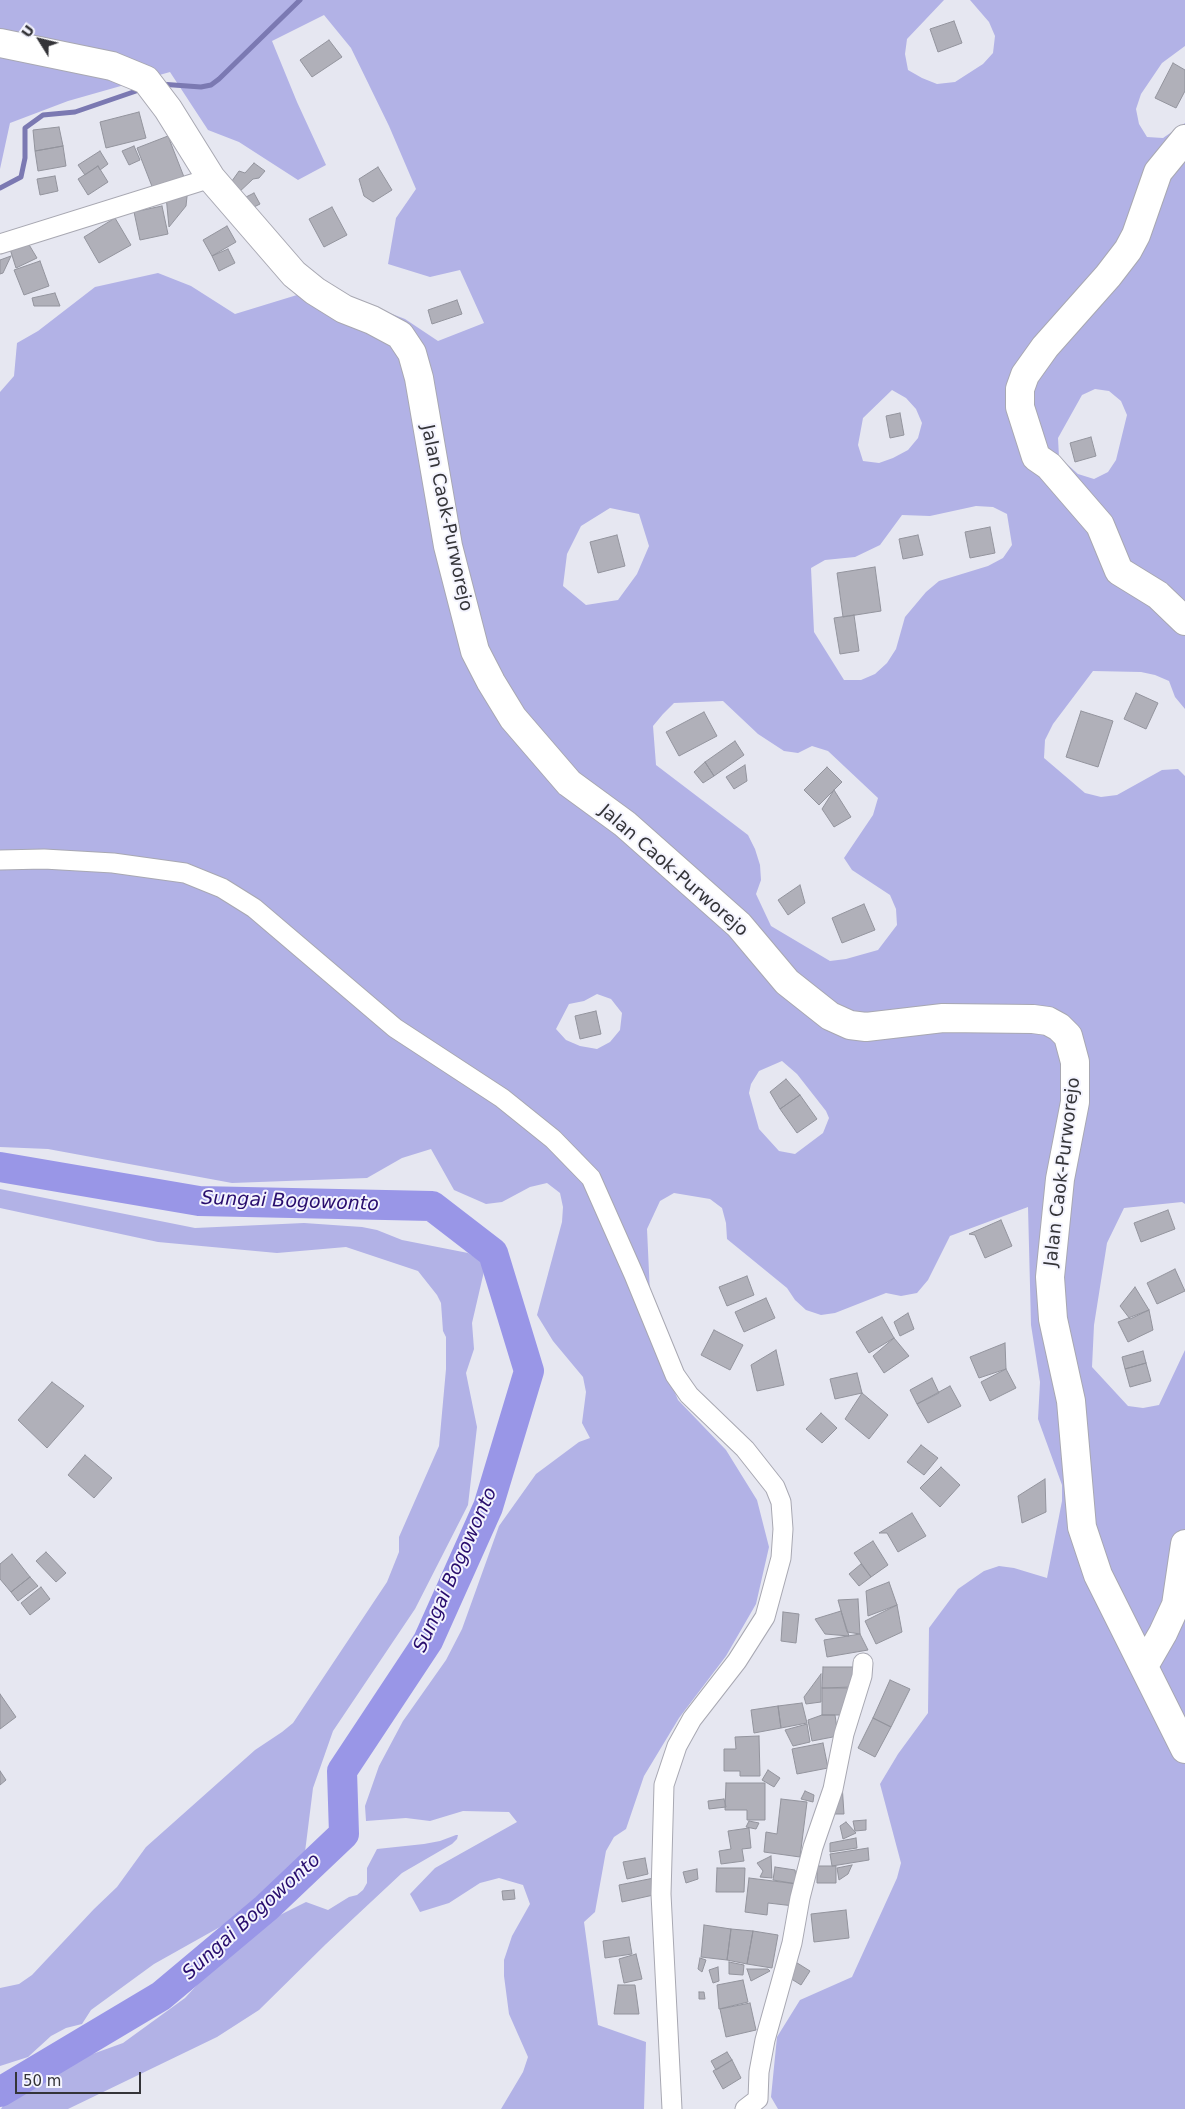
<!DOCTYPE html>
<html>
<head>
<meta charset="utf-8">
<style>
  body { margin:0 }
  #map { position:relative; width:1185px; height:2109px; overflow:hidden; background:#e6e7f1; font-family:"DejaVu Sans",sans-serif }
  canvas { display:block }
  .north { position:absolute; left:15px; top:15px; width:50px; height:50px; -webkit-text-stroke:4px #f4f4fe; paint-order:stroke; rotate:306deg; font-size:14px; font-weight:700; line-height:20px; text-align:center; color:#343438 }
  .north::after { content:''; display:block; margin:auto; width:18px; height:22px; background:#343438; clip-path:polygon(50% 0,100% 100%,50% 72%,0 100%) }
  .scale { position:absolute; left:15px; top:2072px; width:126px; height:22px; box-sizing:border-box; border:2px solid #343438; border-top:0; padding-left:6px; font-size:15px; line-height:18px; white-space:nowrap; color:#343438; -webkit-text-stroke:4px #f4f4fe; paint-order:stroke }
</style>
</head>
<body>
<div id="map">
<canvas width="1185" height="2109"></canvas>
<div class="north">U</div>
<div class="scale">50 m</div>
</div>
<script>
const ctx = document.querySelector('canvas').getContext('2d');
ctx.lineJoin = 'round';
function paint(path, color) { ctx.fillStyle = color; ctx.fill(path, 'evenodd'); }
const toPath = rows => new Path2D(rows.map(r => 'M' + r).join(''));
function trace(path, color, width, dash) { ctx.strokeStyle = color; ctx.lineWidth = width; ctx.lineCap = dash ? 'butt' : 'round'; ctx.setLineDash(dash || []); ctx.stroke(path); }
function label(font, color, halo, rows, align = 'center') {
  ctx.font = font + ' "DejaVu Sans",sans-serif'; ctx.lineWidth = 4; ctx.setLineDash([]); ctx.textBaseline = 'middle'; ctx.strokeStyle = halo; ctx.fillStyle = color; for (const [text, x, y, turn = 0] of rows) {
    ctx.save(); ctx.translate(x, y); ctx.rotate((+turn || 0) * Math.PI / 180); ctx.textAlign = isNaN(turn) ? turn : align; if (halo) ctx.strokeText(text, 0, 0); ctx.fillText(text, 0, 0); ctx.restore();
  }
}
paint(toPath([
  [0,0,944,0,907,39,905,54,908,70,922,78,937,84,955,82,983,64,993,53,995,36,989,22,970,0,1185,0,1185,46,1162,63,1141,94,1136,109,1139,124,1147,137,1163,138,1185,123,1185,709,1175,697,1169,681,1155,675,1141,672,1093,671,1053,724,1045,740,1044,758,1085,793,1101,797,1117,795,1162,770,1178,769,1185,776,1185,1204,1182,1202,1124,1208,1107,1243,1094,1325,1092,1367,1128,1406,1143,1408,1159,1405,1185,1350,1185,2109,778,2109,771,2097,777,2037,800,2000,852,1977,897,1878,901,1863,880,1784,898,1754,928,1713,929,1628,958,1589,984,1571,999,1566,1014,1568,1047,1578,1062,1501,1062,1485,1038,1419,1040,1382,1031,1325,1028,1207,950,1236,928,1280,917,1293,901,1296,886,1293,835,1313,821,1315,806,1310,795,1300,787,1288,727,1239,726,1223,722,1208,710,1199,674,1193,660,1201,647,1229,652,1337,678,1400,726,1450,757,1500,769,1547,756,1604,726,1656,679,1718,644,1776,626,1829,614,1837,606,1851,595,1912,584,1922,598,2025,646,2042,644,2109,501,2109,523,2072,528,2057,509,2014,504,1976,504,1960,512,1936,530,1904,523,1885,499,1878,480,1883,449,1903,420,1912,410,1894,435,1868,517,1822,509,1812,463,1811,430,1821,406,1818,366,1821,365,1806,379,1766,403,1721,446,1660,462,1629,499,1526,536,1474,579,1442,590,1438,582,1423,586,1392,583,1377,553,1341,537,1315,562,1222,563,1207,560,1193,547,1183,530,1187,502,1202,486,1204,454,1190,431,1149,402,1158,367,1178,232,1183,48,1149,0,1147,0,392,14,376,17,343,38,331,95,287,158,273,191,286,235,314,297,295,366,304,405,319,438,341,484,323,460,270,430,277,388,264,396,218,416,189,389,126,351,48,324,15,272,41,297,102,326,165,298,180,239,142,208,130,170,72,68,101,10,123,0,169],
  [1095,389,1109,391,1121,401,1127,415,1116,460,1108,472,1094,479,1078,474,1059,457,1058,438,1082,395],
  [892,390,906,398,916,409,922,423,918,438,908,450,893,458,879,463,863,461,858,445,863,418],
  [976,506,993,507,1007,514,1012,545,1003,558,988,566,939,581,926,592,905,617,896,649,887,663,875,674,861,680,844,680,814,632,811,568,825,560,855,557,880,545,902,515,930,516],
  [610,508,639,514,649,546,637,574,618,600,586,605,563,586,567,554,581,526],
  [723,701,758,734,784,751,798,753,812,746,828,751,878,798,873,815,844,858,852,870,890,895,896,909,897,925,878,950,846,959,830,961,771,926,756,894,761,880,760,865,755,849,748,835,656,765,653,726,663,714,674,703],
  [597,994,611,999,622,1013,620,1030,610,1042,597,1049,580,1046,566,1040,556,1029,569,1004,584,1001],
  [782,1061,797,1074,826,1111,829,1118,823,1133,795,1154,779,1151,759,1129,749,1093,751,1084,759,1071],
  [0,1189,195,1228,304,1223,362,1227,377,1230,402,1240,468,1253,481,1261,485,1267,472,1323,474,1349,466,1373,477,1427,468,1505,415,1609,333,1731,313,1788,305,1852,268,1892,236,1918,154,1964,91,2010,82,2024,66,2028,51,2036,28,2057,0,2066,0,1988,19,1984,32,1975,94,1909,117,1887,146,1847,255,1750,282,1732,293,1723,387,1582,399,1552,399,1537,439,1446,446,1369,446,1337,443,1331,441,1303,437,1295,418,1271,346,1247,277,1253,158,1242,0,1208],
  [456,1835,458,1835,457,1839,452,1844,402,1873,326,1944,259,2010,217,2037,68,2109,1,2109,10,2094,62,2065,123,2043,185,1998,232,1947,250,1930,306,1902,328,1910,349,1897,357,1895,363,1890,367,1883,367,1868,377,1849,424,1844,440,1841]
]), '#b2b2e6');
trace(toPath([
  [160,84,201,87,211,85,219,79,300,0],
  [0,188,21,177,25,158,25,128,43,115,75,112,142,89]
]), '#7b79b2', 5);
trace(toPath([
  [0,1167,199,1201,432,1206,493,1253,529,1371,488,1507,428,1641,342,1771,344,1834,266,1908,161,1996,0,2092]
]), '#9996e7', 30);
const building = toPath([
  [954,21,962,43,938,52,930,29,954,21],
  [329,40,342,57,312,77,300,60,329,40],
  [1173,63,1185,70,1185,91,1176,108,1155,98,1173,63],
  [139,112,146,138,106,148,100,122,139,112],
  [59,127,63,146,35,151,33,130,59,127],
  [168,136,184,177,153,189,137,148,168,136],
  [63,146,66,166,38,171,35,151,63,146],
  [134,146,140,160,129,165,122,151,134,146],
  [100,151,108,164,100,170,98,166,85,175,78,165,100,151],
  [254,163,265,171,259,178,253,179,236,195,227,188,239,171,245,173,254,163],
  [98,166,108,182,88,195,78,179,98,166],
  [378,167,392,190,373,202,364,196,359,179,378,167],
  [55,176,58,191,40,195,37,179,55,176],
  [188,187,186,206,169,227,166,196,188,187],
  [254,193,260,204,246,211,240,200,254,193],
  [162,206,168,234,140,240,134,212,162,206],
  [332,207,347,235,324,247,309,219,332,207],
  [115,218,131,245,99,263,84,237,115,218],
  [227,226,236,242,212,256,203,240,227,226],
  [28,243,37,258,16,268,10,249,28,243],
  [228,249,235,263,219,271,212,256,228,249],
  [11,256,3,273,0,274,0,260,11,256],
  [40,261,49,286,24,295,14,270,40,261],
  [55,293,60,306,34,306,32,298,55,293],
  [457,300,462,314,432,324,428,310,457,300],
  [900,413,904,435,890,438,886,416,900,413],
  [1091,437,1096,456,1075,462,1070,443,1091,437],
  [990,527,995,553,970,558,965,532,990,527],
  [617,535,625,566,598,573,590,542,617,535],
  [918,535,923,555,903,559,899,539,918,535],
  [875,567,881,611,843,617,837,573,875,567],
  [854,615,859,651,840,654,834,618,854,615],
  [1136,693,1158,703,1146,729,1124,719,1136,693],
  [1081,711,1113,721,1098,767,1066,757,1081,711],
  [704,712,717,736,679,756,666,732,704,712],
  [735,741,744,755,714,776,705,762,735,741],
  [705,762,714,776,703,783,694,772,705,762],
  [745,765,747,781,734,789,726,777,745,765],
  [827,767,842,782,819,805,804,790,827,767],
  [834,790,851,817,834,827,822,809,834,790],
  [800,885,805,903,788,915,778,900,800,885],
  [864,904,875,930,842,943,832,918,864,904],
  [596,1011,601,1034,580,1039,575,1016,596,1011],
  [786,1079,800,1095,780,1109,770,1092,786,1079],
  [800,1095,817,1119,797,1133,780,1109,800,1095],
  [1168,1210,1175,1229,1141,1242,1134,1223,1168,1210],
  [1001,1220,1012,1246,985,1258,975,1235,969,1234,1001,1220],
  [1175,1269,1185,1291,1157,1304,1147,1283,1175,1269],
  [747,1276,754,1295,727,1306,719,1287,747,1276],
  [1135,1287,1149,1310,1130,1319,1120,1306,1135,1287],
  [766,1298,775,1318,744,1332,735,1312,766,1298],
  [1149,1310,1153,1330,1128,1342,1118,1322,1149,1310],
  [908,1313,914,1329,900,1336,894,1322,908,1313],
  [882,1317,894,1338,869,1353,856,1332,882,1317],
  [714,1330,743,1345,730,1370,701,1355,714,1330],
  [894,1338,909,1356,884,1373,873,1356,894,1338],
  [1005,1343,1006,1369,979,1378,970,1357,1005,1343],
  [776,1350,784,1385,757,1391,751,1365,776,1350],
  [1143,1351,1146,1363,1125,1369,1122,1357,1143,1351],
  [1146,1363,1151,1381,1130,1387,1125,1369,1146,1363],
  [1006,1369,1016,1388,990,1401,981,1382,1006,1369],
  [857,1373,862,1393,835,1399,830,1379,857,1373],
  [932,1378,939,1393,917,1404,910,1390,932,1378],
  [52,1382,84,1406,47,1448,18,1420,52,1382],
  [950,1386,961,1406,928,1423,917,1404,950,1386],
  [862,1393,888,1415,869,1439,845,1419,862,1393],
  [821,1413,837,1428,822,1443,806,1429,821,1413],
  [921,1445,938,1458,924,1475,907,1462,921,1445],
  [85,1455,112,1478,94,1498,68,1475,85,1455],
  [941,1467,960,1485,940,1507,920,1488,941,1467],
  [1045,1479,1046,1512,1022,1523,1018,1496,1045,1479],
  [912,1513,926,1536,898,1552,887,1533,879,1533,912,1513],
  [873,1541,888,1565,871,1577,854,1553,873,1541],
  [46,1552,66,1573,56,1582,36,1561,46,1552],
  [12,1554,30,1577,11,1592,0,1579,0,1564,12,1554],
  [861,1564,871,1577,859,1586,849,1574,861,1564],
  [30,1577,38,1586,18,1601,11,1592,30,1577],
  [889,1582,897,1605,868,1616,866,1591,889,1582],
  [41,1587,50,1599,30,1615,21,1603,41,1587],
  [858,1599,860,1634,847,1632,838,1600,858,1599],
  [897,1605,902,1632,876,1644,865,1621,897,1605],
  [841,1611,849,1636,825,1634,815,1619,841,1611],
  [783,1612,799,1614,796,1643,781,1641,783,1612],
  [860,1634,868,1650,827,1657,824,1640,860,1634],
  [823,1667,854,1667,853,1687,822,1688,823,1667],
  [821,1674,821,1702,806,1704,804,1697,821,1674],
  [890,1680,910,1689,891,1727,873,1718,890,1680],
  [822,1688,849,1688,849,1715,822,1715,822,1688],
  [0,1694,16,1717,0,1729,0,1694],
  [802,1703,807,1723,781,1728,778,1706,802,1703],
  [778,1706,781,1728,754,1733,751,1710,778,1706],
  [822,1715,835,1715,838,1736,812,1741,808,1720,822,1715],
  [873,1718,891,1727,875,1757,858,1748,873,1718],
  [807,1724,810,1742,793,1746,785,1730,807,1724],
  [759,1736,760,1776,740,1776,740,1771,724,1771,724,1749,736,1749,735,1737,759,1736],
  [823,1743,828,1768,797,1774,792,1749,823,1743],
  [768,1770,780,1778,774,1787,762,1780,768,1770],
  [0,1771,6,1780,0,1785,0,1771],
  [726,1783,765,1783,765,1820,747,1820,747,1810,725,1810,726,1783],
  [842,1784,844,1814,828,1814,842,1784],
  [805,1791,814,1795,813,1802,801,1799,805,1791],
  [724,1799,726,1807,709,1809,708,1801,724,1799],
  [781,1799,807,1802,800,1857,764,1852,766,1832,777,1834,781,1799],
  [866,1820,866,1830,855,1831,853,1821,866,1820],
  [749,1821,759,1823,756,1829,746,1827,749,1821],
  [846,1822,856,1833,843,1839,840,1826,846,1822],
  [749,1828,751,1848,742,1849,744,1861,721,1864,719,1851,731,1849,728,1831,749,1828],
  [856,1838,857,1848,830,1852,830,1843,856,1838],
  [868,1848,869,1860,832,1866,830,1854,868,1848],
  [771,1856,772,1878,760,1877,763,1871,757,1863,771,1856],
  [645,1858,648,1874,627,1879,623,1862,645,1858],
  [852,1865,848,1874,839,1880,837,1868,852,1865],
  [817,1866,836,1866,836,1883,817,1883,817,1866],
  [775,1867,795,1870,797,1884,773,1880,775,1867],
  [717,1868,745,1868,744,1892,716,1892,717,1868],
  [697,1869,698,1879,686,1883,683,1872,697,1869],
  [654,1878,658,1894,622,1902,619,1885,654,1878],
  [749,1878,797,1884,794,1906,768,1903,767,1915,745,1912,749,1878],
  [514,1890,515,1899,503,1900,502,1891,514,1890],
  [846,1910,849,1938,814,1942,811,1914,846,1910],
  [704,1925,731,1929,727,1960,701,1957,704,1925],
  [731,1929,753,1931,747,1964,727,1960,731,1929],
  [753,1931,778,1935,772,1968,747,1964,753,1931],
  [629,1937,632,1954,605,1958,603,1941,629,1937],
  [636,1954,642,1979,624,1983,619,1959,636,1954],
  [700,1958,706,1960,702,1972,698,1969,700,1958],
  [794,1961,810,1971,801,1985,785,1975,794,1961],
  [729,1962,744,1965,743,1975,729,1974,729,1962],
  [718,1967,719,1981,713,1983,709,1970,718,1967],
  [747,1969,768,1969,770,1971,751,1981,747,1969],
  [743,1980,748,2002,719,2009,717,1985,743,1980],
  [618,1985,635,1985,639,2014,614,2014,618,1985],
  [699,1992,704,1992,705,1999,699,1999,699,1992],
  [750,2003,756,2030,726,2037,720,2009,750,2003],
  [727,2052,732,2060,716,2070,711,2061,727,2052],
  [732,2060,741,2078,723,2089,713,2071,732,2060]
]);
paint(building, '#b0b0b9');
trace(building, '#93949d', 1);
const street = toPath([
  [0,244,211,178],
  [0,860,44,859,113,863,185,873,222,888,254,908,395,1028,502,1098,553,1139,591,1178,634,1275,675,1375,689,1395,745,1449,775,1487,781,1502,783,1529,781,1558,765,1617,737,1661,692,1719,677,1746,664,1785,661,1894,672,2109],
  [745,2109,758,2099,759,2072,765,2040,792,1943,800,1898,813,1847,833,1789,844,1734,862,1676,863,1663]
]);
const secondary = toPath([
  [0,43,112,66,146,80,168,109,211,178,294,274,315,291,344,309,372,320,400,335,412,353,419,378,448,546,475,651,491,682,513,718,569,783,625,824,739,925,787,982,830,1016,850,1025,866,1027,943,1018,1033,1019,1048,1021,1059,1027,1068,1036,1075,1062,1075,1102,1060,1179,1050,1277,1053,1319,1071,1401,1082,1527,1098,1575,1185,1749],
  [1185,139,1158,172,1136,235,1128,250,1108,276,1045,347,1025,375,1020,389,1020,407,1036,457,1049,466,1100,525,1119,571,1158,595,1185,621],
  [1144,1666,1163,1633,1176,1605,1185,1544]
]);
trace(street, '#a8a8b2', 21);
trace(secondary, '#a8a8b2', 30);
trace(street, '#fff', 19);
trace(secondary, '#fff', 28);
label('18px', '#343438', '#f4f4fe', [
  ["Jalan Caok-Purworejo",446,518,78],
  ["Jalan Caok-Purworejo",673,871,41],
  ["Jalan Caok-Purworejo",1063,1172,-83]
]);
label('italic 19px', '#280d6d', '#f4f4fe', [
  ["Sungai Bogowonto",290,1202,2],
  ["Sungai Bogowonto",456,1570,-66],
  ["Sungai Bogowonto",252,1917,-42]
]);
</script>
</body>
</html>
